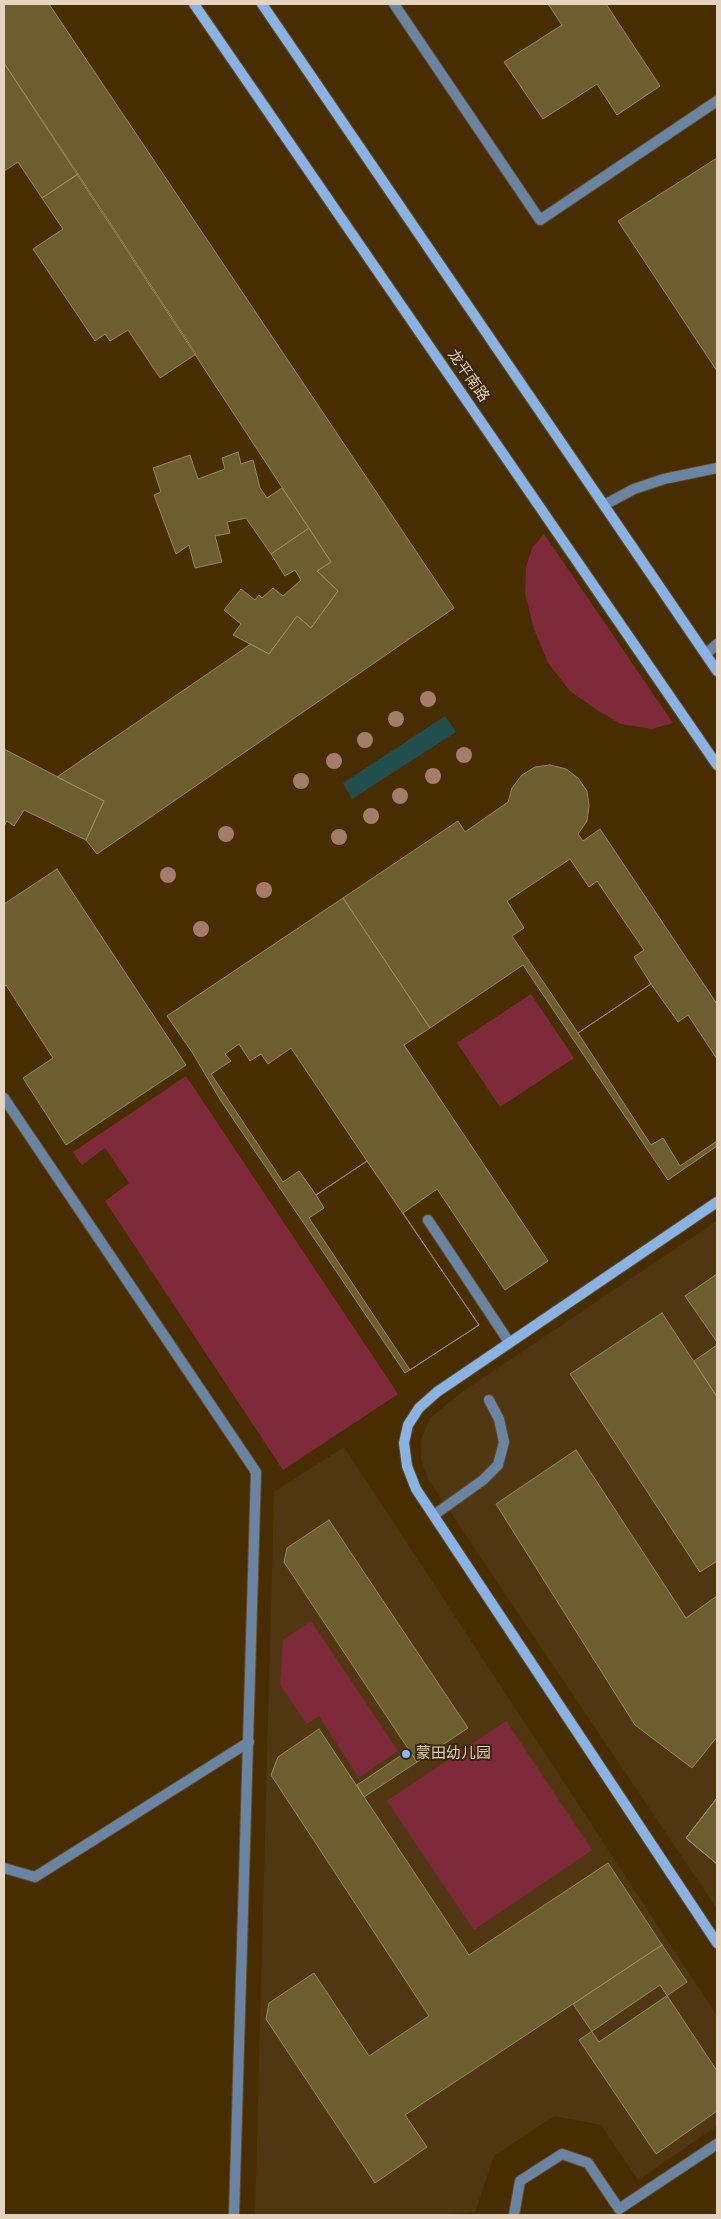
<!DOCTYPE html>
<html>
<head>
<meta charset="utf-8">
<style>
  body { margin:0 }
  #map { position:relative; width:721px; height:2219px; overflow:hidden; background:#482d00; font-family:"Space Grotesk",sans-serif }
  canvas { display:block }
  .frame { position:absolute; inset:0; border:5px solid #e4d3be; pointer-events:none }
</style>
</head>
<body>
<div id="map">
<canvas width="721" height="2219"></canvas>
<div class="frame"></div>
</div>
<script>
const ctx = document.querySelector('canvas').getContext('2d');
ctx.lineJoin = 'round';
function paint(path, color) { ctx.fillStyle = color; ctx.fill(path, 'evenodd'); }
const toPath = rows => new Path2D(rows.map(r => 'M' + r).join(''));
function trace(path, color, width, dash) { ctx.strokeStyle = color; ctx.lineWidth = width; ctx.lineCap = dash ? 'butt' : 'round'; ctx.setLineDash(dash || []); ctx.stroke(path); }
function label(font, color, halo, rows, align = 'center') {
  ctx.font = font + ' "Space Grotesk","Noto Sans SC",sans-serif'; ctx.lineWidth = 4; ctx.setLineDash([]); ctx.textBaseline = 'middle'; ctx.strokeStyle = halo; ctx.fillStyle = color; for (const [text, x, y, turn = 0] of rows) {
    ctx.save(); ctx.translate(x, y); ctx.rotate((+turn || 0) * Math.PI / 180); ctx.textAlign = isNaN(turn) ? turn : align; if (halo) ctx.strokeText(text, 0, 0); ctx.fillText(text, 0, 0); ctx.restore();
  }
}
paint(toPath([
  [717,1221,717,1909,428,1479,421,1459,421,1440,430,1418,462,1392],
  [344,1447,717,2016,717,2126,638,2180,601,2125,554,2116,494,2156,475,2212,432,2215,255,2215,274,1492]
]), '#503712');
paint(toPath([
  [544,534,673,723,652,729,621,724,597,710,570,691,548,663,534,629,525,593,526,567,532,548],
  [531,994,574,1058,500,1107,457,1043],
  [186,1076,398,1394,283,1470,105,1201,129,1183,105,1148,82,1165,73,1152],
  [311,1621,398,1751,359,1778,319,1716,307,1724,280,1685,283,1640],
  [506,1721,592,1850,474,1930,387,1801]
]), '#7f2a3a');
paint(toPath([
  [445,716,456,732,352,799,343,783]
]), '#214f4e');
const building = toPath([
  [4,4,49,4,51,7,454,608,97,854,86,840,104,801,57,777,251,644,269,654,297,616,311,628,338,591,317,571,331,562,4,63,4,4],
  [548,4,606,4,660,86,617,115,597,84,543,119,504,62,562,25,548,4],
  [4,63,78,174,42,198,18,162,4,171,4,63],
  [717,158,717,371,618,221,717,158],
  [78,174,196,354,160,378,128,330,110,341,105,334,95,341,33,249,63,229,42,198,78,174],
  [238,452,241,464,253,460,260,488,267,498,282,488,309,528,271,554,246,518,227,522,230,533,215,536,222,562,195,568,189,545,176,554,154,495,161,492,153,468,190,455,198,479,225,469,222,458,238,452],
  [309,528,331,562,317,571,338,591,311,628,297,616,269,654,233,635,241,624,224,610,241,589,255,600,259,595,262,598,273,588,283,596,301,580,295,570,285,576,271,554,309,528],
  [4,749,104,801,86,840,24,810,14,826,7,821,4,826,4,749],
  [550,765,566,769,578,778,587,791,589,806,587,821,578,834,583,841,600,829,717,1004,717,1146,668,1180,523,965,430,1028,343,898,458,821,465,832,508,802,512,788,522,775,535,767,550,765],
  [570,859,589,887,597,881,644,950,634,957,651,984,578,1033,512,936,524,928,507,901,570,859],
  [57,869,186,1065,66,1145,23,1078,53,1058,6,985,4,986,4,904,57,869],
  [343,898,430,1028,404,1045,548,1261,505,1290,437,1189,403,1213,479,1325,405,1373,221,1101,192,1052,167,1016,343,898],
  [651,984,678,1022,688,1015,717,1059,717,1141,680,1166,663,1138,651,1145,578,1033,651,984],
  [239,1044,250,1061,261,1054,268,1064,291,1048,367,1161,316,1195,299,1171,283,1182,211,1074,231,1061,225,1054,239,1044],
  [367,1161,479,1325,410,1370,309,1218,324,1208,316,1195,367,1161],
  [717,1274,717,1342,685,1296,717,1274],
  [662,1313,717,1397,717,1561,700,1572,570,1374,662,1313],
  [717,1345,717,1397,694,1361,717,1345],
  [576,1450,686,1618,717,1596,717,1737,692,1768,635,1725,496,1504,576,1450],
  [329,1520,468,1728,417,1762,284,1562,287,1548,329,1520],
  [319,1729,469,1955,608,1863,662,1945,405,2115,427,2147,375,2183,266,2019,269,2003,314,1973,369,2056,429,2016,271,1775,278,1757,319,1729],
  [409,1750,417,1762,364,1797,357,1785,409,1750],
  [717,1798,717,1864,686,1838,717,1798],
  [717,1798,717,1864,686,1838,717,1798],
  [717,1798,717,1864,686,1838,717,1798],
  [662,1945,687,1982,599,2042,573,2004,662,1945],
  [660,1985,717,2071,717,2111,656,2154,579,2040,660,1985]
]);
paint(building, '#6d5e2f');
trace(building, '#988959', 1);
const lane = toPath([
  [428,1220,509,1342],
  [434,1515,483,1480,498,1465,504,1442,499,1419,489,1400],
  [514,2215,520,2181,562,2154,588,2163,619,2209,717,2144]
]);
const street = toPath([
  [394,4,540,220,717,101],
  [604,505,634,489,664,479,717,468],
  [706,654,717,644],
  [4,1098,256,1472,234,2215],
  [4,1868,35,1877,249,1742]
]);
const secondary = toPath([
  [194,4,717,765],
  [262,4,717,671],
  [717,1202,437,1392,419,1408,408,1425,404,1443,407,1466,416,1489,717,1943]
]);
trace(lane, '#644b22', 12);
trace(street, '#644b22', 12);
trace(secondary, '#644b22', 12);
trace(lane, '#6a85a4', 10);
trace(street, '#6a85a4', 10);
trace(secondary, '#88b3e4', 10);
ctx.fillStyle = '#a57c6a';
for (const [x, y] of [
  [428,699],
  [396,719],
  [365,740],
  [464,755],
  [334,761],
  [433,776],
  [301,781],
  [400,796],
  [371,816],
  [226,834],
  [339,837],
  [168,875],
  [264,890],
  [201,929]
]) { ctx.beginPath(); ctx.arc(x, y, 8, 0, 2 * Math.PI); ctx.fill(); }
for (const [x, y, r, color] of [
  [406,1754,5,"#85bbfb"]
]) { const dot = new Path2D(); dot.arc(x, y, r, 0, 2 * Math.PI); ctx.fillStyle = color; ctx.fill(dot); trace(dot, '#3a2405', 2); }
label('15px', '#e4d3be', '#3a2405', [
  ["龙平南路",468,376,55]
]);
label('15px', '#e4d3be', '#3a2405', [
  ["蒙田幼儿园",416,1754]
], 'left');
</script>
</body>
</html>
